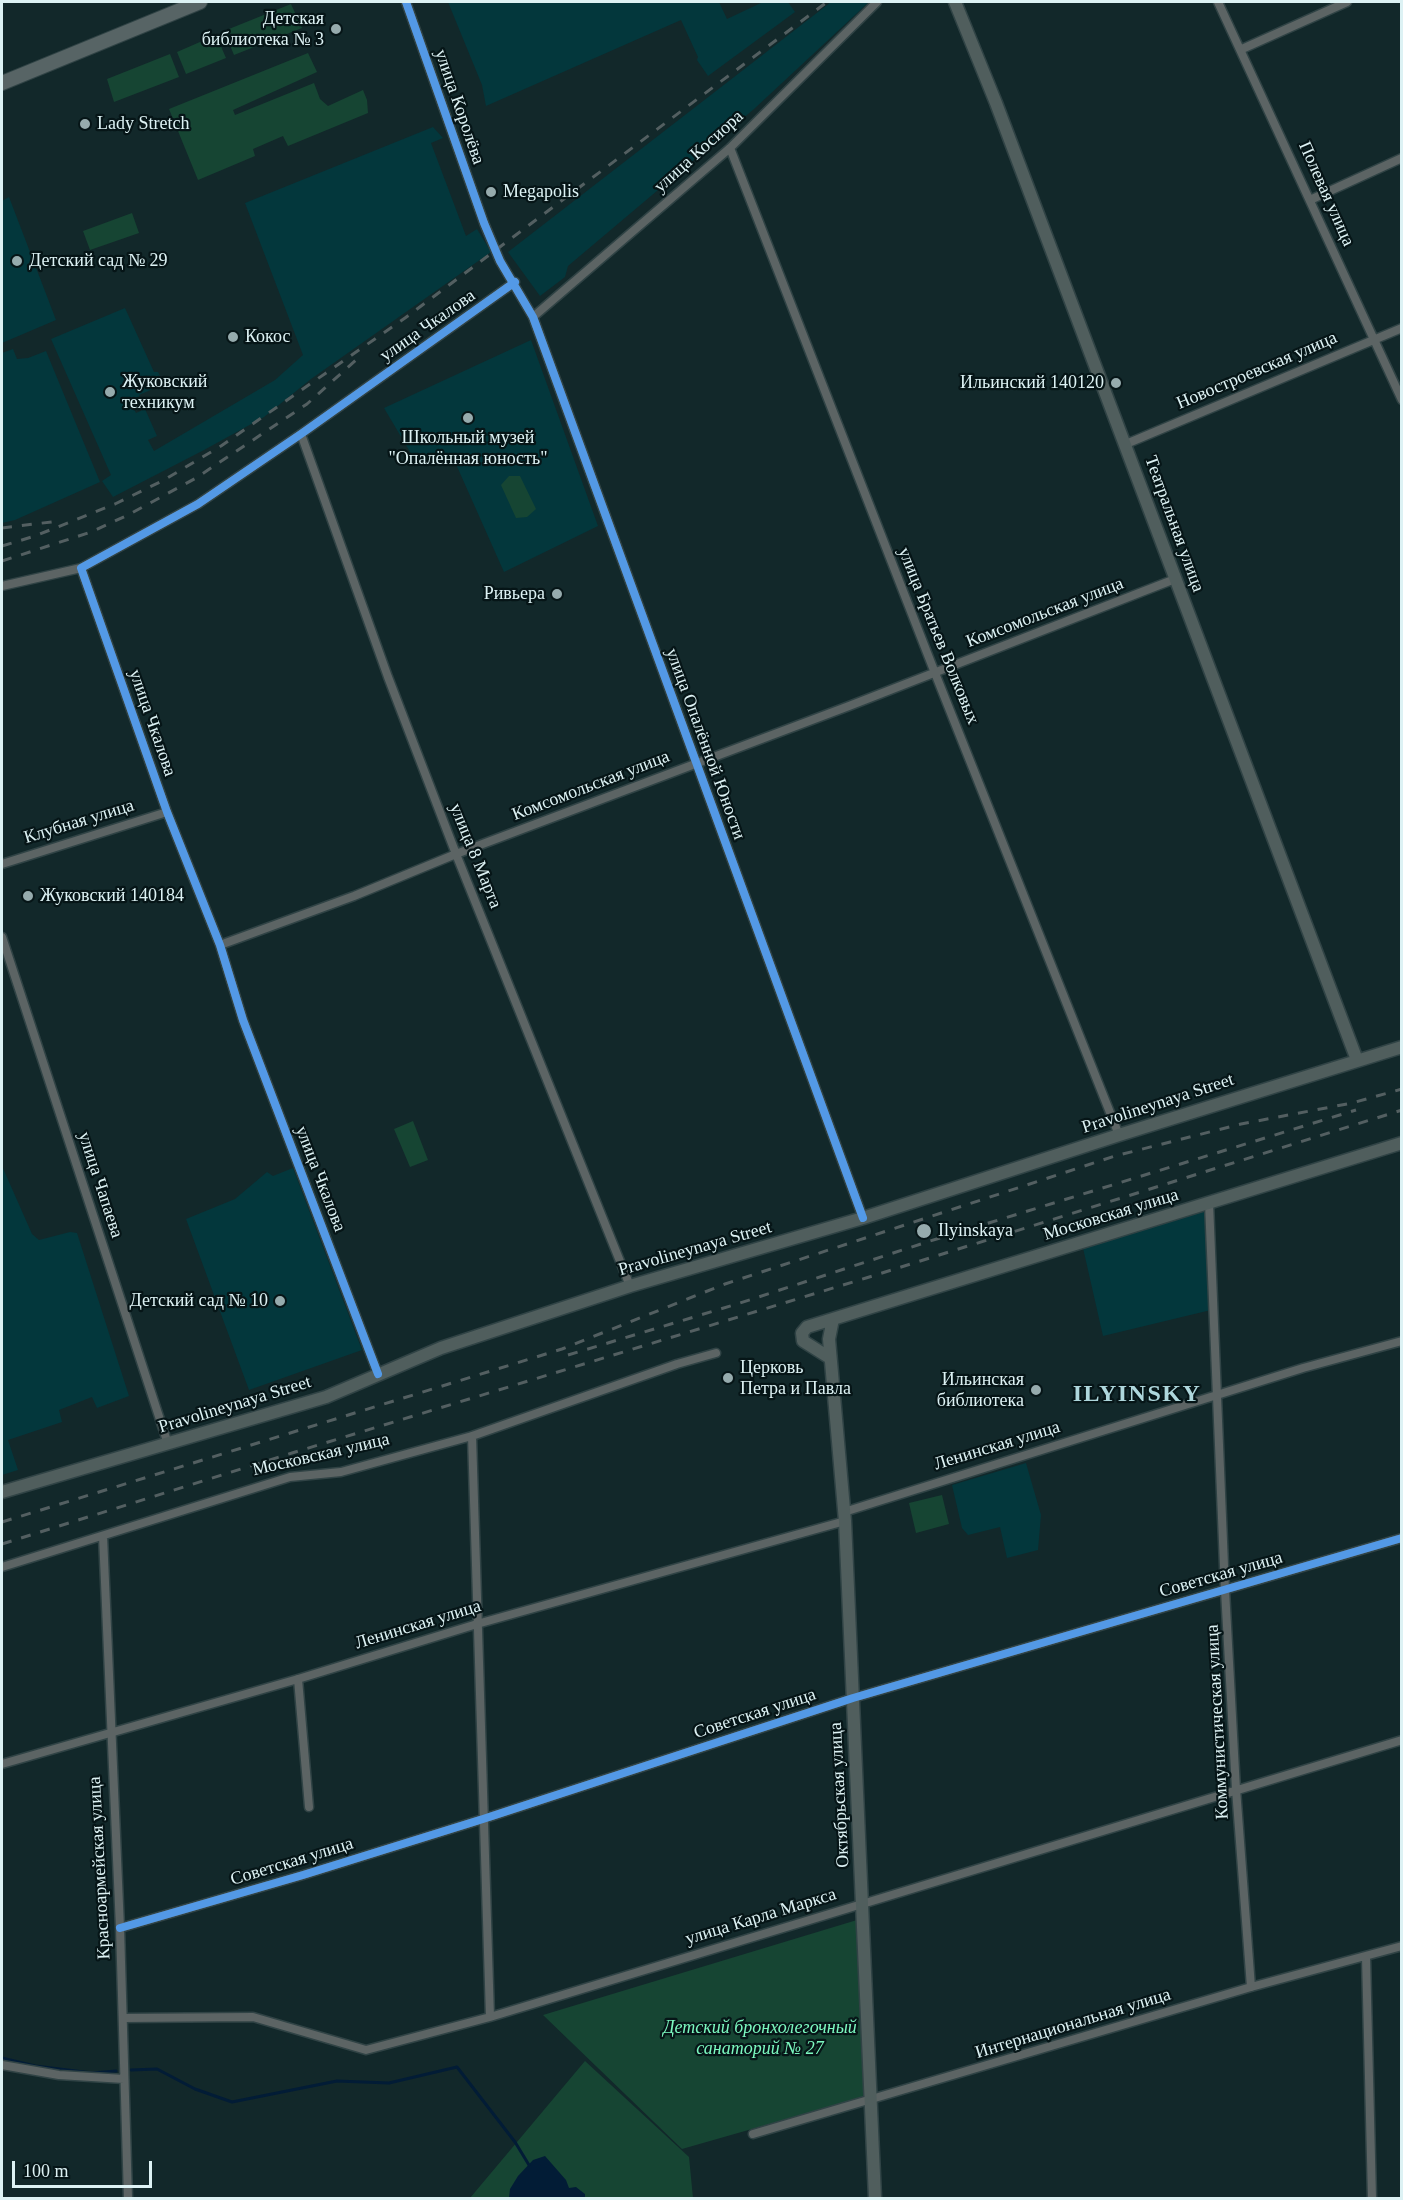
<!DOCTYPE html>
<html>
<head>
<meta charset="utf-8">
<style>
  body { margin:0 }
  #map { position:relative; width:1403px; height:2200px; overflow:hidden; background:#12282a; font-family:"Times New Roman",serif }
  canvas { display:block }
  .frame { position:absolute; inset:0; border:3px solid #ddf2f4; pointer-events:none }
  .scale { position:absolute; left:12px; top:2161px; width:140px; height:27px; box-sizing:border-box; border:3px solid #ddf2f4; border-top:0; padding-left:8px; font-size:18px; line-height:21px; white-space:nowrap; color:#ddf2f4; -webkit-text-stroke:4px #061517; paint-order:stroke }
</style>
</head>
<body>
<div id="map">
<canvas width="1403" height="2200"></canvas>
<div class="frame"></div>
<div class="scale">100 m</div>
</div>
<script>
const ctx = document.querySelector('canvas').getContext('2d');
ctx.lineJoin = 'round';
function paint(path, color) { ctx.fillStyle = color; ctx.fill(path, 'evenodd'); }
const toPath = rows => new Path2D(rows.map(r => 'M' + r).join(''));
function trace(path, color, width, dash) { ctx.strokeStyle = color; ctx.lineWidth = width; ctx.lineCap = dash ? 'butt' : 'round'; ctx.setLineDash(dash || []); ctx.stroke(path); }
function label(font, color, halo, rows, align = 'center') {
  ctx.font = font + ' "Times New Roman",serif'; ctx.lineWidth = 4.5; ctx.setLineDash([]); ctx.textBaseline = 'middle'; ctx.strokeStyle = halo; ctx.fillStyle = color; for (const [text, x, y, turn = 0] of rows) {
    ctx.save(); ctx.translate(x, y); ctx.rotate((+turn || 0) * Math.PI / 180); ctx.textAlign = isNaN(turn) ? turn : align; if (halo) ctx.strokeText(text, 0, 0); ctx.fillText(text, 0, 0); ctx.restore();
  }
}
paint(toPath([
  [448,2,719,2,727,19,763,2,788,2,795,12,708,76,697,60,698,57,681,20,486,106,482,85],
  [831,2,869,2,754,109,568,266,565,277,540,296,508,252],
  [433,127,443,138,431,143,466,236,477,229,491,252,311,379,264,417,204,450,113,497,102,481,111,475,51,339,125,308,154,372,158,372,166,388,164,389,162,385,139,395,140,398,131,403,136,413,145,409,157,436,148,440,154,451,275,380,303,355,245,203],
  [9,197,56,320,2,343,2,201],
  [531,340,598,526,504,572,451,453,416,462,384,408],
  [13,349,17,359,28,358,46,351,100,482,15,520,2,523,2,353],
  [2,1166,32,1234,39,1240,70,1232,77,1233,129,1396,97,1408,92,1397,59,1410,62,1422,8,1440,18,1470,2,1475],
  [293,1168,362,1350,249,1390,186,1219,235,1199,267,1172,273,1176],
  [1208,1210,1211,1310,1103,1336,1083,1248],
  [1026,1463,1041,1515,1038,1550,1007,1558,1000,1527,968,1535,962,1528,952,1485]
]), '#03373c');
paint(toPath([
  [291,4,302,28,234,55,224,31],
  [216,35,226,58,186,74,177,52],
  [308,53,317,72,233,110,235,115,314,83,320,99,328,106,363,90,367,100,368,113,288,146,283,136,253,149,255,156,198,180,169,109],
  [170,54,179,77,114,102,107,79],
  [132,213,139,233,90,250,83,231],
  [509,476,520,476,536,509,527,517,516,518,501,485],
  [413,1121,428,1160,410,1167,394,1129],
  [942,1495,949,1524,916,1533,909,1503],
  [857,1920,864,2097,682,2149,543,2015],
  [585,2061,689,2157,693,2198,470,2198]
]), '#164533');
paint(toPath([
  [545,2156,566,2180,569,2188,576,2187,585,2194,585,2198,509,2198,510,2189,518,2176,533,2160]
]), '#021c36');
trace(toPath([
  [2,2058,35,2066,92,2073,116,2071],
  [131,2070,157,2069,195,2089,232,2102,337,2081,389,2083,457,2067,515,2142,529,2165]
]), '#021c36', 3);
const street = toPath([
  [406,2,484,223,500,261,533,317,863,1218],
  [1218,2,1402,400],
  [1242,49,1347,2],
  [730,148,935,673,1119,1135],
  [1310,200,1402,158],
  [533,317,730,148,877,2],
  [301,434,388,677,456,854,630,1286],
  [1126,444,1402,328],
  [2,586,81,568],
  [2,864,167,812],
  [2,937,168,1444],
  [220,945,354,896,456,854,849,706,1175,579],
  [1209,1203,1225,1590,1236,1789,1251,1987],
  [378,1374,243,1020,220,945,167,812,81,568,198,504,301,434,515,282],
  [472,1436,490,2017],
  [844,1512,1303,1368,1402,1341],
  [103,1536,120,1928,128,2198],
  [2,1567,290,1477,341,1472,472,1436,677,1364,716,1353],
  [298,1679,309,1807],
  [2,1764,298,1679,477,1624,845,1521],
  [120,1928,303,1875,483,1819,853,1698,1402,1538],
  [1366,1957,1372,2198],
  [123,2018,253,2017,366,2050,490,2017,1402,1740],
  [2,2065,59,2075,124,2079],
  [753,2134,1251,1987,1402,1946]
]);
const secondary = toPath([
  [955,2,996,103,1357,1060],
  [833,1319,829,1339,845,1521,875,2198],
  [830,1358,803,1341,802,1333,807,1327,1402,1143],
  [2,1492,326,1397,441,1348,630,1286,863,1218,1119,1135,1402,1047]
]);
const primary = toPath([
  [2,83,200,2]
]);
trace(street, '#304345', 11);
trace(secondary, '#304345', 15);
trace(primary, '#304345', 16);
trace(street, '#5c6464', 8);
trace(secondary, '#505e5d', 12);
trace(primary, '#576465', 14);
trace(toPath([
  [2,528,59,521],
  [2,546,35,536,115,504,164,480,221,446,405,318,827,2],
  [2,561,91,532,128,515,196,478,307,404,356,360],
  [568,1355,737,1304,927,1242,1356,1110],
  [2,1522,562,1349,725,1284,1115,1156,1241,1124,1352,1103,1402,1089],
  [2,1544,292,1453,866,1278,1402,1110]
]), '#535f61', 3, [10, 10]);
trace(toPath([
  [406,2,484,223,500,261,533,317,863,1218],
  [378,1374,243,1020,220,945,167,812,81,568,198,504,301,434,515,282],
  [120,1928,303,1875,483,1819,853,1698,1402,1538]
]), '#5399e6', 8);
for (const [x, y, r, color] of [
  [336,29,6,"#96abad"],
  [85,124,6,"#96abad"],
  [491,192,6,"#96abad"],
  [17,261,6,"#96abad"],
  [233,337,6,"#96abad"],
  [1116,383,6,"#96abad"],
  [110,392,6,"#96abad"],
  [468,418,6,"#96abad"],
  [557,594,6,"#96abad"],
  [28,896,6,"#96abad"],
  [924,1231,8,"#96abad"],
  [280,1301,6,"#96abad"],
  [728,1378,6,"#96abad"],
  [1036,1390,6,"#96abad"]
]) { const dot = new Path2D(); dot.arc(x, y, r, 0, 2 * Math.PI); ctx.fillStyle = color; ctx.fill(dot); trace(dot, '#061517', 2); }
label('18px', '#ddf2f4', '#061517', [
  ["Детская",324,19,"right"],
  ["библиотека № 3",324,40,"right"],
  ["Lady Stretch",97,124],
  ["Megapolis",503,192],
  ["Детский сад № 29",29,261],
  ["Кокос",245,337],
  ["Жуковский",122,382],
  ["техникум",122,403],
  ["Ильинский 140120",1104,383,"right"],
  ["Школьный музей",468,438,"center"],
  ["\"Опалённая юность\"",468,459,"center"],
  ["Ривьера",545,594,"right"],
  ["Жуковский 140184",40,896],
  ["Ilyinskaya",938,1231],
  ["Детский сад № 10",268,1301,"right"],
  ["Церковь",740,1368],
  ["Петра и Павла",740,1389],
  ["Ильинская",1024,1380,"right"],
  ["библиотека",1024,1401,"right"]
], 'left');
label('18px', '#ddf2f4', '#061517', [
  ["улица Королёва",459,107,71],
  ["улица Косиора",699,152,-42],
  ["Полевая улица",1326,194,66],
  ["улица Чкалова",428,326,-35],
  ["Новостроевская улица",1257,371,-23],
  ["Театральная улица",1174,524,70],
  ["Комсомольская улица",1045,613,-21],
  ["улица Братьев Волковых",938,636,68],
  ["улица Чкалова",152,723,71],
  ["улица Опалённой Юности",705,744,70],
  ["Комсомольская улица",591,786,-21],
  ["Клубная улица",79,822,-17],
  ["улица 8 Марта",475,856,68],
  ["Pravolineynaya Street",1158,1104,-18],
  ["улица Чкалова",320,1179,69],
  ["улица Чапаева",100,1185,72],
  ["Московская улица",1111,1215,-17],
  ["Pravolineynaya Street",695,1249,-16],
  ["Pravolineynaya Street",235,1405,-17],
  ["Ленинская улица",997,1446,-17],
  ["Московская улица",321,1455,-13],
  ["Советская улица",1221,1575,-16],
  ["Ленинская улица",418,1625,-17],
  ["Советская улица",755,1714,-18],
  ["Коммунистическая улица",1218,1722,-93],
  ["Октябрьская улица",840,1795,-93],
  ["Советская улица",292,1862,-17],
  ["Красноармейская улица",100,1868,-93],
  ["улица Карла Маркса",761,1917,-17],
  ["Интернациональная улица",1073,2024,-17]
]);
label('italic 18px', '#7cf9c0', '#061517', [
  ["Детский бронхолегочный",760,2028],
  ["санаторий № 27",760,2049]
]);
ctx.letterSpacing = '1.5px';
label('bold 24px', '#aed7dc', '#061517', [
  ["ILYINSKY",1137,1395]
]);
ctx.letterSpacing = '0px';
</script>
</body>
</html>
